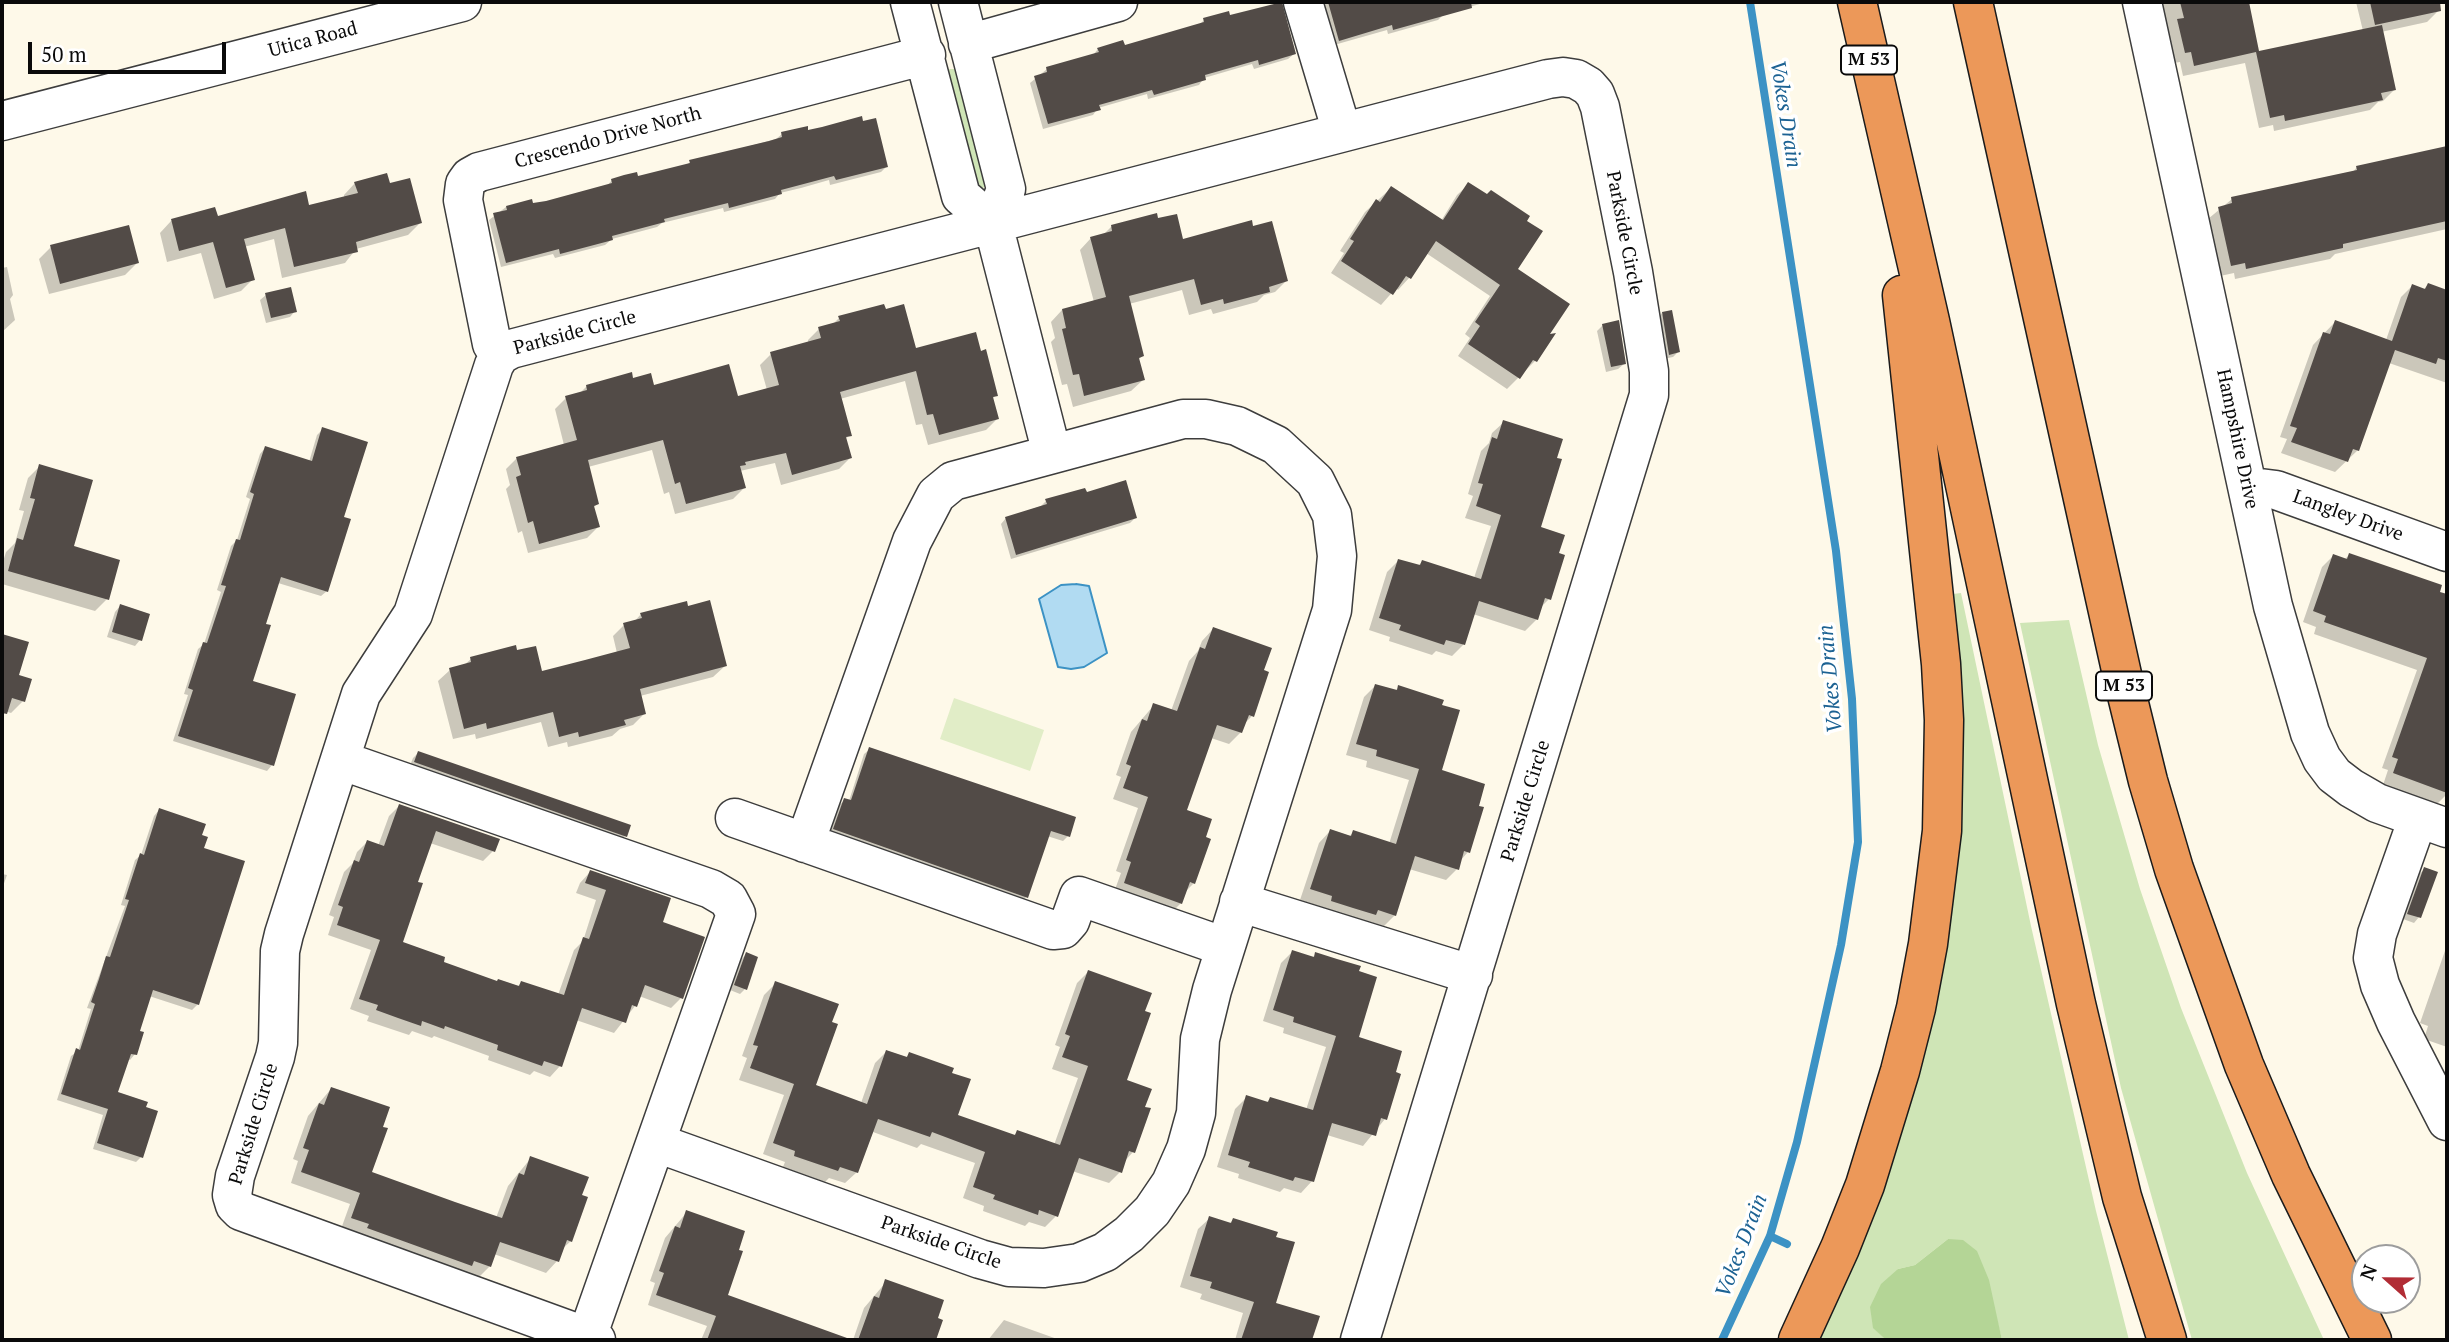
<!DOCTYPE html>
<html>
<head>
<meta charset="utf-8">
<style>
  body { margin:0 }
  #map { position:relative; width:2449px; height:1342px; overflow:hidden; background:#fef9e9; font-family:"PT Serif",serif }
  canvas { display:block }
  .frame { position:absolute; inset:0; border:4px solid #0a0a0a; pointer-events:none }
  .north { position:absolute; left:2351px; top:1244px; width:70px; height:70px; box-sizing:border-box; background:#fff; border:2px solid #9d9d9d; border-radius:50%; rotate:291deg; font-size:19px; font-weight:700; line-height:28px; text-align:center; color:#0a0a0a }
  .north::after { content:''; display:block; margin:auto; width:24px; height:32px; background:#b12c35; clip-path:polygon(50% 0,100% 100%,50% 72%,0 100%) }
  .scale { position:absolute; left:28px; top:42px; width:198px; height:32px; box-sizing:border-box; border:4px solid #0a0a0a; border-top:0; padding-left:9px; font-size:21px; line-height:24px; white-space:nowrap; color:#0a0a0a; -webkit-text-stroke:5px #fff; paint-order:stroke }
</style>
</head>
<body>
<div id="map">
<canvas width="2449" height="1342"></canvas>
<div class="frame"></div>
<div class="north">N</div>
<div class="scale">50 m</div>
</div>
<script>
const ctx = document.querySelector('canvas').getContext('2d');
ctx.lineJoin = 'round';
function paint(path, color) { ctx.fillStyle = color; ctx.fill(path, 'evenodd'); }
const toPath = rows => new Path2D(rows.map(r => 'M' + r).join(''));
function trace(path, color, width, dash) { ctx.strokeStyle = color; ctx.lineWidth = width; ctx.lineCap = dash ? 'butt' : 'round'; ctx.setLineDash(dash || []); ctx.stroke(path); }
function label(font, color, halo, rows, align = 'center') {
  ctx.font = font + ' "PT Serif",serif'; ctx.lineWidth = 7; ctx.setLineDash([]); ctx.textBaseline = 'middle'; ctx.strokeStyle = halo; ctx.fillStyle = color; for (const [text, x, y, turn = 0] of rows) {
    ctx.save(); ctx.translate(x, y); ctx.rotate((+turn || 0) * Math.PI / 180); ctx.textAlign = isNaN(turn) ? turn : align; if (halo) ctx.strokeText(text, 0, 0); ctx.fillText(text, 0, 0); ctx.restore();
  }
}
paint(toPath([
  [950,69,957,69,989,183,983,188,975,187,944,72],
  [1961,593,2031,926,2096,1211,2129,1340,2002,1340,1995,1312,1948,1239,1915,1265,1898,1269,1874,1328,1886,1340,1818,1340,1861,1246,1957,668,1953,594],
  [2069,620,2098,745,2140,889,2181,1008,2247,1173,2324,1340,2192,1340,2121,1088,2020,623]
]), '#cfe5b6');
paint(toPath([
  [1948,1239,1963,1240,1977,1251,1989,1280,2002,1340,1886,1340,1873,1328,1870,1307,1881,1284,1898,1269,1915,1265]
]), '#b4d596');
paint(toPath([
  [954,698,1044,730,1030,771,940,739]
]), '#e1edc7');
const water = toPath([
  [1076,584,1089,586,1107,653,1084,667,1071,669,1058,667,1039,599,1061,585,1076,584]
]);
paint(water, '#b1dbf2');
trace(water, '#3c92c4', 2);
paint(toPath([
  [1322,2,1487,2,1444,14,1438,20,1388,34,1387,30,1334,45],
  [2160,2,2247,2,2258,53,2363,31,2356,2,2437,2,2439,10,2427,22,2381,32,2394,90,2383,101,2378,102,2370,110,2274,131,2273,125,2259,128,2245,63,2183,76,2180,62,2174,63],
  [1229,17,1294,54,1288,59,1254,69,1252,64,1204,78,1199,85,1148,99,1147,94,1098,108,1093,115,1043,129,1030,83,1047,69,1093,55,1098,49,1123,47,1198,26,1204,20],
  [807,132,886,167,881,172,830,185,829,180,801,188,780,193,775,199,724,212,723,208,662,223,657,227,612,239,605,245,555,258,553,254,501,267,489,220,506,207,532,205,606,187,612,180,637,178,686,166,690,162,776,139,782,134],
  [2447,147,2447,229,2335,254,2330,259,2235,279,2234,273,2220,276,2208,219,2232,199,2352,173,2357,167],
  [355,183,389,185,420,223,408,235,356,249,345,263,282,278,274,239,244,247,253,279,241,291,214,299,201,253,167,262,160,233,171,221,216,218,308,207,344,198,344,195],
  [1469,184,1515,270,1546,337,1552,336,1535,361,1507,389,1458,356,1470,338,1465,334,1490,296,1426,253,1409,278,1398,290,1396,288,1381,305,1331,273,1344,253,1340,251,1365,212,1391,188,1441,221,1457,195],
  [1157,221,1182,241,1286,281,1275,292,1264,295,1257,302,1213,314,1211,309,1189,315,1182,290,1129,304,1142,356,1138,360,1143,380,1131,391,1073,407,1067,384,1062,385,1051,342,1055,338,1051,322,1062,310,1094,302,1080,250,1091,238,1103,235,1111,227],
  [51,247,137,263,125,275,49,294,39,259],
  [7,267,13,295,10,299,15,320,2,332,2,268],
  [2428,285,2447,292,2447,383,2389,363,2358,450,2335,472,2281,453,2287,439,2280,437,2313,345,2335,322,2386,340,2401,297,2412,286,2423,290],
  [266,295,295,311,290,317,266,323,260,300],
  [1662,313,1678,352,1673,357,1663,359,1657,319],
  [839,318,914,350,996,395,992,399,997,419,986,430,928,445,922,424,916,425,905,381,840,399,850,435,845,439,850,458,839,469,781,485,775,463,740,471,744,488,733,499,675,514,669,492,664,494,652,450,588,467,597,504,593,508,598,527,587,538,528,553,522,531,518,533,506,489,510,485,506,469,517,458,564,445,555,409,566,398,579,394,587,386,632,380,653,387,737,398,767,390,760,365,771,354,808,343,808,340,819,329,832,325],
  [1603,325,1624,364,1618,369,1606,372,1597,331],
  [1504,422,1538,528,1557,554,1549,599,1540,608,1537,619,1525,631,1473,614,1463,645,1452,656,1436,651,1432,655,1389,641,1390,637,1369,630,1387,572,1398,561,1418,566,1422,562,1474,578,1491,526,1465,518,1473,496,1468,494,1481,451,1489,443,1492,433],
  [323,429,342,518,327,591,321,596,278,583,264,625,251,682,272,765,267,771,173,741,188,695,184,694,198,649,204,644,221,592,217,590,231,546,237,540,250,499,246,497,260,454,265,448,309,462,317,435],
  [40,466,72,548,107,599,95,611,2,584,2,565,6,552,15,543,24,511,19,510,28,478],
  [1085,494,1135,518,1130,523,1011,559,1001,524,1006,518,1041,506,1046,501],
  [2349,555,2447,596,2447,610,2433,652,2447,658,2447,794,2437,804,2383,785,2388,770,2382,768,2417,670,2314,634,2316,627,2303,622,2322,567,2333,556,2344,560],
  [120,606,140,640,135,646,107,637,115,612],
  [641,614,725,666,713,677,640,696,644,714,633,725,620,729,612,736,568,747,567,742,548,747,541,722,476,739,475,734,453,739,438,681,450,670,463,666,471,659,516,653,541,673,617,653,613,636,624,625,634,622],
  [1213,629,1262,671,1252,716,1243,725,1241,732,1229,744,1211,738,1185,811,1194,883,1185,892,1181,903,1170,914,1113,895,1121,873,1116,871,1138,808,1113,799,1121,777,1116,775,1131,732,1154,705,1171,711,1189,661,1198,651,1202,641],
  [2,636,27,644,16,677,23,701,11,713,5,711,2,719],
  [1375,686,1394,692,1399,687,1439,771,1468,852,1460,861,1457,869,1446,880,1409,869,1395,915,1384,926,1367,921,1363,925,1321,912,1322,907,1300,900,1319,843,1330,831,1349,837,1353,832,1389,844,1409,780,1366,767,1367,761,1346,755,1364,697],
  [870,749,1068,836,1063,841,1047,836,1026,897,1021,903,829,835,839,805,845,800,849,801,864,754],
  [418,753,625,836,620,841,409,768,413,758],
  [399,806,493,851,483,861,430,843,415,883,401,943,441,963,497,982,517,987,521,983,558,995,574,950,583,941,596,900,576,893,580,883,590,872,661,923,681,998,671,1008,639,996,635,1006,614,1033,576,1020,560,1066,550,1077,534,1071,530,1075,488,1060,489,1056,434,1036,432,1038,412,1031,409,1035,367,1021,369,1016,350,1009,371,950,328,935,334,917,329,915,344,872,353,863,357,852,367,842,378,846,389,816],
  [159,810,200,836,202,849,198,1004,192,1010,149,996,137,1032,135,1054,130,1060,128,1059,116,1093,141,1157,136,1162,93,1149,103,1115,57,1100,71,1056,78,1051,91,1009,87,1008,125,906,121,905,135,860,141,855,154,816],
  [2425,869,2419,917,2414,923,2403,919,2419,874],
  [2,874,7,875,2,889],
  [2447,945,2447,1047,2424,1039,2428,1026,2420,1023],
  [1292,952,1312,958,1316,954,1356,1038,1385,1119,1363,1146,1327,1135,1312,1181,1301,1193,1284,1188,1280,1192,1238,1178,1239,1174,1217,1167,1235,1109,1247,1097,1266,1103,1270,1099,1306,1110,1326,1047,1283,1033,1284,1028,1263,1021,1281,963],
  [746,954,745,989,740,994,730,990,741,960],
  [1088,972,1124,1081,1133,1152,1124,1162,1120,1172,1109,1183,1072,1171,1056,1216,1045,1227,1029,1222,1025,1226,983,1211,984,1206,963,1198,975,1163,921,1144,917,1148,873,1132,857,1172,845,1183,829,1178,825,1182,783,1167,785,1162,763,1154,784,1095,739,1080,747,1058,742,1056,764,995,776,983,814,1086,861,1103,875,1063,886,1052,905,1058,910,1054,950,1074,956,1116,1013,1136,1018,1132,1054,1145,1078,1078,1052,1069,1060,1047,1055,1045,1077,983],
  [331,1089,370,1173,496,1218,508,1186,531,1158,580,1196,571,1241,561,1250,557,1261,546,1273,494,1254,490,1266,479,1277,341,1229,350,1204,291,1183,298,1161,293,1159,308,1116],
  [687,1212,726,1296,850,1340,701,1340,707,1326,648,1305,655,1283,650,1281,665,1238],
  [1210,1218,1229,1224,1233,1220,1274,1304,1315,1340,1235,1340,1243,1313,1200,1299,1202,1294,1180,1287,1198,1229],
  [886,1282,936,1319,941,1321,934,1340,853,1340,864,1308],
  [1004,1320,1060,1340,988,1340]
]), '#0003');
trace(toPath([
  [1770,1236,1787,1244],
  [1722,1340,1770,1236,1797,1142,1841,945,1858,842,1852,699,1836,551,1750,2]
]), '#3c92c4', 8);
paint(toPath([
  [1282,2,1296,54,1259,65,1258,60,1205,75,1206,80,1154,95,1152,90,1099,105,1101,110,1048,124,1034,76,1047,72,1046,67,1099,52,1097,48,1123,40,1125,45,1204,22,1203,18,1229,11,1230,15],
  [1328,2,1471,2,1472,8,1393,30,1392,25,1339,41],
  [2180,2,2249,2,2259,51,2382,25,2396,90,2381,93,2383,100,2285,121,2284,115,2270,118,2256,52,2194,66,2191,52,2185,53,2177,19,2184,18],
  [2370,2,2440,2,2441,11,2375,25],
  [862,116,863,121,876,118,888,167,836,180,834,176,781,190,782,194,729,208,728,203,664,219,665,222,612,236,613,240,560,254,559,249,506,263,493,213,507,210,506,206,532,199,533,203,546,201,612,183,611,179,624,175,637,172,638,176,690,163,689,160,769,141,782,137,781,132,808,126,808,130,822,127],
  [2447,146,2447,221,2343,244,2343,248,2246,269,2245,263,2231,266,2218,207,2232,203,2231,197,2357,170,2356,166],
  [387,173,390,183,410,178,422,223,356,242,358,252,294,267,285,228,244,239,255,280,226,288,213,242,179,251,171,219,215,207,218,216,306,191,309,205,358,193,354,182],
  [1468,182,1487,194,1491,190,1530,216,1527,221,1543,231,1518,269,1570,304,1550,334,1556,333,1537,362,1533,360,1520,379,1468,344,1480,326,1475,322,1500,285,1436,241,1411,279,1406,276,1393,295,1341,261,1354,241,1350,239,1376,199,1380,202,1391,186,1443,220],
  [1157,213,1158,218,1177,214,1183,239,1252,220,1253,226,1272,221,1288,281,1269,287,1270,292,1224,304,1223,299,1201,305,1194,279,1129,296,1144,356,1139,358,1145,380,1084,396,1079,374,1073,375,1062,329,1066,328,1062,309,1106,297,1090,237,1112,231,1111,225],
  [129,225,139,263,60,284,50,245],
  [2428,283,2447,290,2447,361,2438,358,2436,364,2395,350,2359,451,2353,449,2348,462,2291,442,2297,428,2290,426,2323,332,2330,334,2335,320,2392,341,2412,284,2425,289],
  [291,287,297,312,271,318,265,293],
  [884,304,886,309,904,304,916,348,976,332,981,351,986,349,998,396,993,397,999,419,939,435,933,414,927,415,916,371,879,381,840,392,852,436,846,437,852,458,792,475,786,453,745,462,746,465,740,466,746,488,686,504,680,482,675,484,663,440,588,460,599,504,594,506,600,527,539,544,533,521,528,523,516,477,521,475,516,457,577,440,565,396,587,390,586,385,632,372,633,378,651,373,654,385,729,364,738,396,779,385,770,352,821,338,818,327,840,321,838,316],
  [1672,310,1680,352,1669,355,1662,312],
  [1619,320,1626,364,1611,367,1602,324],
  [1503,420,1563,439,1557,458,1562,459,1541,527,1565,535,1559,553,1565,555,1551,600,1545,598,1538,620,1479,601,1465,645,1446,640,1444,645,1399,630,1401,625,1379,618,1398,559,1420,565,1422,560,1481,579,1501,515,1476,506,1483,484,1478,483,1492,437,1497,439],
  [322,427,368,442,344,517,351,519,328,592,281,577,266,624,271,625,253,681,296,694,274,766,178,736,193,690,188,688,203,642,207,643,226,586,221,585,236,539,240,540,254,494,250,492,265,446,312,461],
  [39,464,93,480,74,546,120,560,109,600,8,571,17,538,23,540,35,499,30,498],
  [1126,480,1137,518,1016,555,1005,517,1047,504,1045,499,1085,488,1087,492],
  [2349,553,2442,585,2440,592,2447,594,2447,793,2393,773,2398,759,2392,757,2427,658,2324,622,2326,616,2313,611,2333,554,2347,559],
  [710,600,727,666,640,689,646,714,624,720,626,725,579,737,578,732,559,737,553,712,487,729,486,723,464,729,449,668,471,662,470,657,516,645,517,650,536,646,542,671,585,660,630,648,623,623,642,618,640,613,687,601,688,606],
  [120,604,150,614,142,641,112,632],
  [1213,627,1272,648,1264,670,1269,672,1254,717,1249,715,1242,733,1217,725,1187,810,1212,819,1206,837,1211,839,1195,884,1190,882,1182,904,1124,883,1131,862,1126,860,1148,797,1123,788,1131,766,1126,764,1142,719,1147,721,1153,703,1177,711,1200,647,1205,649],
  [2,634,29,642,19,675,32,679,25,702,12,698,7,714,2,713],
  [1375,684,1397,690,1398,685,1444,700,1442,705,1460,710,1442,770,1485,784,1479,806,1484,807,1470,853,1464,851,1459,870,1415,856,1396,916,1378,910,1376,915,1353,908,1331,901,1332,896,1310,889,1330,829,1351,836,1353,830,1396,844,1419,769,1376,756,1377,750,1356,744],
  [869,747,1076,817,1070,837,1051,831,1028,898,833,829,844,798,851,800],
  [418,751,631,825,627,837,414,762],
  [399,804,500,839,495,852,436,831,418,882,423,883,403,942,445,957,444,962,497,981,498,979,519,986,521,981,564,995,583,937,589,939,606,890,585,883,590,870,671,898,663,922,705,937,683,999,645,985,637,1007,632,1005,626,1023,582,1008,562,1067,544,1061,542,1066,497,1050,498,1045,445,1026,444,1029,422,1021,421,1026,398,1018,376,1010,378,1005,359,999,380,940,337,925,343,907,338,905,354,860,359,862,367,840,384,846],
  [159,808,206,824,202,835,208,837,204,848,245,861,199,1005,153,990,140,1031,144,1032,137,1055,131,1054,118,1092,148,1102,146,1107,158,1111,143,1158,97,1143,108,1109,61,1094,76,1048,80,1050,95,1004,91,1002,99,979,106,956,110,957,129,900,125,899,140,853,144,855],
  [2424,867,2438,872,2421,918,2407,914],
  [1292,950,1314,957,1315,952,1337,959,1361,966,1359,971,1377,977,1359,1037,1402,1051,1396,1072,1401,1074,1387,1120,1381,1118,1376,1136,1332,1123,1314,1182,1295,1177,1293,1181,1271,1174,1248,1167,1250,1162,1228,1155,1246,1095,1268,1102,1270,1097,1313,1110,1336,1036,1293,1022,1294,1017,1273,1010],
  [746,952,758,957,747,990,734,985],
  [1088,970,1152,993,1145,1011,1151,1013,1127,1080,1152,1089,1145,1107,1151,1108,1135,1153,1129,1151,1122,1173,1079,1158,1058,1217,1039,1210,1038,1215,993,1199,995,1195,973,1187,985,1152,932,1132,930,1137,878,1119,858,1173,840,1167,838,1171,794,1156,795,1151,773,1143,794,1084,750,1068,758,1046,753,1045,775,981,839,1004,832,1022,838,1024,816,1085,867,1104,886,1050,907,1057,909,1052,954,1068,952,1073,971,1079,958,1115,1015,1135,1017,1130,1060,1145,1088,1066,1062,1057,1070,1036,1065,1034],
  [331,1087,390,1107,383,1127,388,1128,372,1172,455,1202,502,1218,519,1173,524,1175,530,1156,589,1177,582,1195,588,1197,572,1242,567,1240,559,1262,500,1242,491,1267,474,1261,472,1266,367,1228,369,1224,351,1218,360,1193,301,1172,309,1150,303,1148,319,1103,324,1105],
  [686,1210,745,1231,739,1250,743,1251,728,1295,847,1338,846,1340,707,1340,716,1316,656,1295,664,1273,659,1271,675,1226,680,1228],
  [1209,1216,1231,1223,1233,1218,1278,1232,1276,1237,1295,1242,1276,1303,1320,1316,1312,1340,1241,1340,1254,1302,1210,1288,1212,1282,1190,1276],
  [885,1279,944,1300,938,1318,943,1320,936,1340,858,1340,874,1296,879,1298]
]), '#524b47');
const minor = toPath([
  [910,2,961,196,993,224,1052,454],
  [958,2,1006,189,993,224],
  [1303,2,1342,132],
  [2142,2,2273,606,2310,733,2322,759,2334,775,2351,788,2377,803,2447,828],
  [968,44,1118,2],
  [2,121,462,2],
  [500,355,492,344,463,200,465,184,470,177,479,172,926,55],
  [2248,491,2260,488,2276,490,2447,552],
  [340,760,711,889,728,899,736,914,587,1337],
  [735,818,1053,930,1063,929,1070,921,1079,896,1225,947],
  [2418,818,2377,934,2373,958,2380,985,2396,1022,2447,1121],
  [1239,902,1473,975],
  [657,1143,980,1259,1009,1267,1044,1268,1079,1263,1105,1252,1129,1234,1152,1211,1171,1183,1186,1149,1196,1113,1200,1039,1212,990,1332,610,1337,556,1332,515,1315,481,1276,445,1237,426,1206,419,1183,419,953,481,936,495,912,541,805,843],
  [596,1340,241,1211,235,1205,232,1195,235,1176,275,1057,278,1043,280,951,284,934,361,694,413,614,494,365,500,355,511,349,1548,79,1563,77,1576,79,1588,86,1595,94,1600,107,1633,272,1649,371,1649,395,1360,1340]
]);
const highway = toPath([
  [1857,2,1930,321,2076,1004,2122,1197,2167,1340],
  [1973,2,2123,679,2148,781,2174,869,2244,1065,2291,1175,2372,1340],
  [1798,1340,1840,1248,1865,1185,1900,1071,1916,1008,1928,944,1942,831,1944,720,1941,664,1902,295]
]);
trace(minor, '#3d3d3d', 41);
trace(highway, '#1b1b1b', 41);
trace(minor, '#fff', 38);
trace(highway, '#ec9859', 38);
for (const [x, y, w] of [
  [1869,60,56],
  [2124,686,56]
]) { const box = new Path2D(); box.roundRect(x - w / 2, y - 14.5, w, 29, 5); ctx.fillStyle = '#fff'; ctx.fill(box); trace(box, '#0a0a0a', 2); }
label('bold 18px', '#0a0a0a', null, [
  ["M 53",1869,60],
  ["M 53",2124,686]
]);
label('19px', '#0a0a0a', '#fff', [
  ["Utica Road",313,40,-15],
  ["Crescendo Drive North",608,138,-15],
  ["Parkside Circle",1624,233,79],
  ["Parkside Circle",575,333,-15],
  ["Hampshire Drive",2237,439,78],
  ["Langley Drive",2348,516,20],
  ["Parkside Circle",1526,801,-73],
  ["Parkside Circle",254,1124,-73],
  ["Parkside Circle",941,1243,19]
]);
label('italic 21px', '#1c6293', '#fff', [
  ["Vokes Drain",1785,114,81],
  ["Vokes Drain",1831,679,-95],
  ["Vokes Drain",1742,1246,-69]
]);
</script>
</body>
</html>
